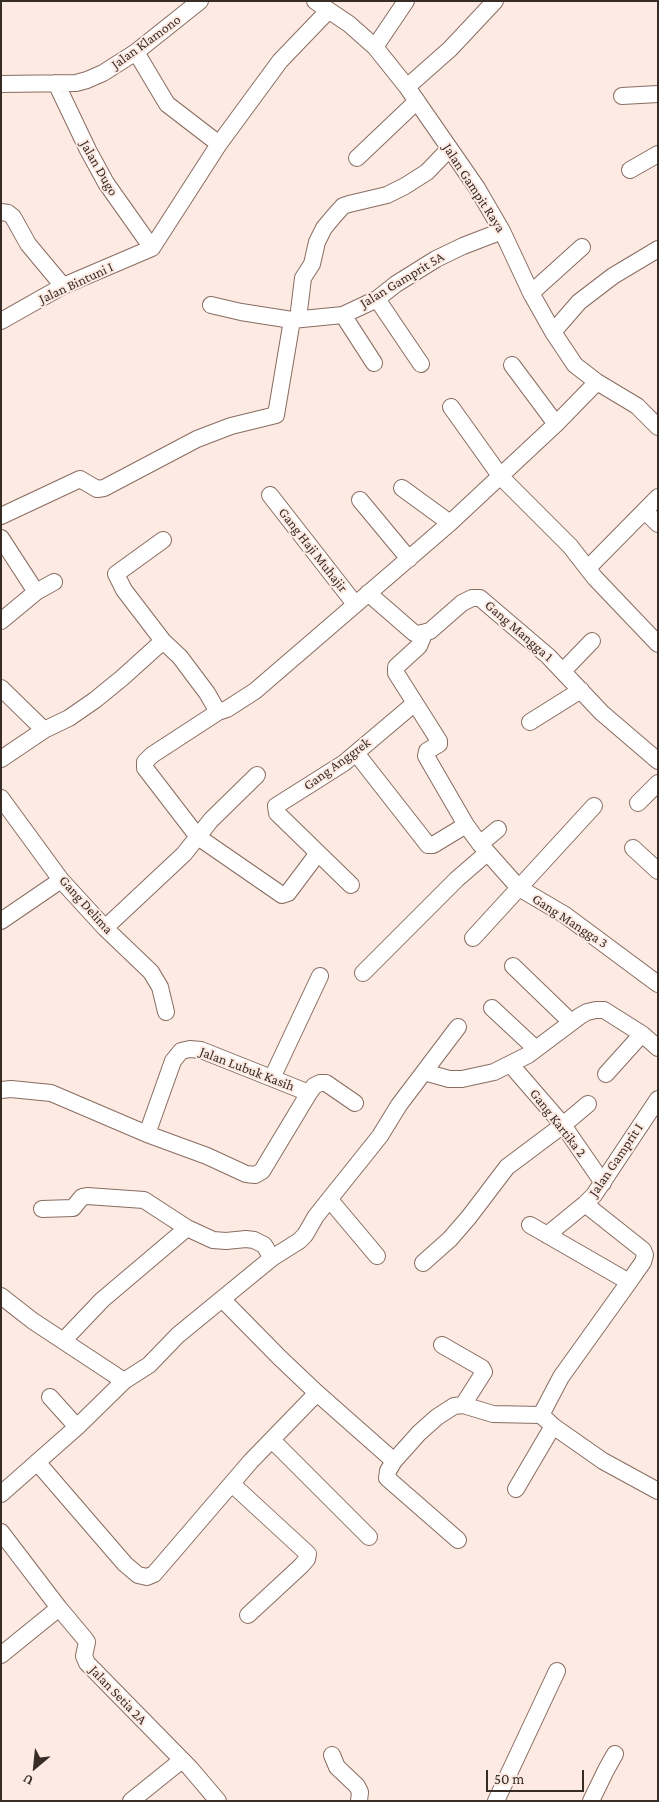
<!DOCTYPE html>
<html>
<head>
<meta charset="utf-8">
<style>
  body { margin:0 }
  #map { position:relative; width:659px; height:1802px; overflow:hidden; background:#fdeae2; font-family:"Crimson Pro",serif }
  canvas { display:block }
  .frame { position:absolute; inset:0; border:2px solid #382c27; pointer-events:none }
  .north { position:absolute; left:10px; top:1742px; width:50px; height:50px; -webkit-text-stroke:4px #fdeae2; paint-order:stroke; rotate:208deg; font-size:14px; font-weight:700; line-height:20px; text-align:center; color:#382c27 }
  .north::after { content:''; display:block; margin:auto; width:18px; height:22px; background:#382c27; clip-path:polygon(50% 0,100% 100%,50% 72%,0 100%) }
  .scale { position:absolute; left:486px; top:1770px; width:98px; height:22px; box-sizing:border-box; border:2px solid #382c27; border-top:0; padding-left:6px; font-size:15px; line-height:18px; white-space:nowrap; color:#382c27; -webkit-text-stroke:4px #fdeae2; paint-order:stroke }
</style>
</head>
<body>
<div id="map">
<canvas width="659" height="1802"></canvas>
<div class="frame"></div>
<div class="north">U</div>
<div class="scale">50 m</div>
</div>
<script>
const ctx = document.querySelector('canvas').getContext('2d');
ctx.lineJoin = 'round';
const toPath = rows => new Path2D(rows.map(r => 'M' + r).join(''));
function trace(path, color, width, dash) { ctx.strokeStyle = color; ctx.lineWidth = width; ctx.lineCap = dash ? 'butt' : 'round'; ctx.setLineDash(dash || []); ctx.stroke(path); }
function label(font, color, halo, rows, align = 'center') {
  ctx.font = font + ' "Crimson Pro",serif'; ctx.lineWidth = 4; ctx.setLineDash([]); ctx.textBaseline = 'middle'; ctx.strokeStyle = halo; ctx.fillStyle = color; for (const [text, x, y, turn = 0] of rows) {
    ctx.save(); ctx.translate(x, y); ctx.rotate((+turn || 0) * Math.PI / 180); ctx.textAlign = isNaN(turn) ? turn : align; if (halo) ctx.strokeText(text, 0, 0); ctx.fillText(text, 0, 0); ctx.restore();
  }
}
const minor = toPath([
  [315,1,349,24,375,47,407,87,477,188,502,231,531,293,553,332,575,365,597,382,637,406,658,427],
  [375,47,406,1],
  [136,52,167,104,219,144],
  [56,83,88,150,106,183,152,248],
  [1,84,76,83,87,80,103,73,136,52,200,1],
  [407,87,450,49,495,1],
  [622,96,658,94],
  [357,158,417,101],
  [630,170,658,154],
  [1,212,8,213,13,217,28,244,63,286],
  [152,248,219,144,280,61,328,11],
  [531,293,582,247],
  [377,299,421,364],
  [211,305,241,312,292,320,343,315,377,299,396,284,436,259,463,246,502,231],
  [343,315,374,363],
  [298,319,303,278,312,264,317,242,324,228,334,216,343,206,349,204,387,195,405,186,427,172,449,149],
  [1,321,63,286,152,248],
  [553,332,579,302,613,276,658,249],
  [512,365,556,424],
  [451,407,501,477,570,546,595,578,658,644],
  [402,488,450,523],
  [270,495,355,604],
  [360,500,409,559],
  [645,511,658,524],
  [1,516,80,479,97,489,104,488,197,439,231,426,276,415,292,320],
  [1,538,36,592,1,621],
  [588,568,658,497],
  [36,592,54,582],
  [368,593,414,633,418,634,430,631,462,603,472,598,480,598,548,656,602,713,658,761],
  [163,641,124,590,116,574,163,540],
  [563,671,592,641],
  [1,688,44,730],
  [415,703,439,741,439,744,427,751,426,756,466,825,480,844],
  [218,712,152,755,145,762,145,768,198,837,282,895,288,893,318,853],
  [530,722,581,690],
  [356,753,428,845,433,845,466,825],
  [1,759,44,730,69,718,95,700,122,678,163,641,180,657,207,693,218,712,227,709,255,691,450,523,556,424,597,382],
  [1,798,61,880,105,928,151,972,160,987,166,1012],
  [638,803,658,783],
  [498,829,480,844,519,888,565,915,658,984],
  [633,848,658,871],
  [351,885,277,813,276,806,344,763,415,703,396,673,396,667,419,646,424,634],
  [1,921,61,880],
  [105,928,184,854,211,820,257,775],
  [473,938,594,806],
  [513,966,571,1022],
  [363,973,457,879,487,853],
  [492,1008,536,1049],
  [511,1065,563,1125,603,1183],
  [424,1072,449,1079,462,1079,494,1072,528,1055,580,1016,587,1012,596,1010,604,1010,642,1034,658,1048],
  [606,1074,642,1034],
  [272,1078,320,976],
  [1,1090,11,1089,51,1093,147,1134,207,1156,246,1174,255,1175,262,1171,309,1093,201,1050,190,1049,181,1051,173,1061,147,1134],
  [309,1093,314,1086,320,1083,326,1083,355,1103],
  [330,1200,377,1256],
  [42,1209,73,1208,82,1197,87,1196,144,1200,187,1228,213,1240,226,1241,246,1239,254,1240,264,1245,272,1258],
  [530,1225,629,1282],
  [547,1235,585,1204,594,1195,658,1099],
  [423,1263,450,1239,469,1217,507,1167,563,1125,588,1104],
  [1,1296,33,1321,124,1381],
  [222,1299,280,1358,317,1393],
  [63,1341,102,1300,187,1228],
  [442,1345,482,1368,484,1372,463,1405],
  [50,1397,77,1427],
  [541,1415,561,1377,629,1282,643,1262,645,1255,643,1250,585,1204],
  [541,1415,553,1426,603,1461,658,1491],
  [272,1440,369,1537],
  [394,1461,388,1471,387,1478,458,1540],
  [37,1462,125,1564,138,1575,147,1577,154,1574,251,1461,317,1393,394,1461,419,1433,437,1417,454,1406,463,1405,493,1414,541,1415],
  [232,1484,308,1554,307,1559,301,1566,248,1615],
  [516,1489,553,1426],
  [1,1494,77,1427,124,1381,149,1365,178,1335,272,1258,299,1241,305,1235,316,1216,380,1136,399,1105,458,1027],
  [1,1532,59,1608,85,1639,87,1642,84,1656,87,1663,190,1768,218,1801],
  [1,1655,59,1608],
  [332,1755,337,1767,357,1786,360,1792,359,1801],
  [131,1801,182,1760],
  [496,1801,557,1671],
  [591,1801,606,1770,615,1754]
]);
trace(minor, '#886c60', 18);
trace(minor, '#fff', 16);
label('14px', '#382c27', '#fdeae2', [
  ["Jalan Klamono",146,42,-36],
  ["Jalan Dugo",99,168,60],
  ["Jalan Gampit Raya",474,188,57],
  ["Jalan Gamprit 5A",402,280,-31],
  ["Jalan Bintuni I",76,283,-25],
  ["Gang Haji Muhajir",313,550,52],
  ["Gang Mangga 1",519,631,41],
  ["Gang Anggrek",337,764,-36],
  ["Gang Delima",86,905,48],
  ["Gang Mangga 3",570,921,33],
  ["Jalan Lubuk Kasih",247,1069,21],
  ["Gang Kartika 2",558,1123,52],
  ["Jalan Gamprit I",616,1160,-56],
  ["Jalan Setia 2A",118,1695,46]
]);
</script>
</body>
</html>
